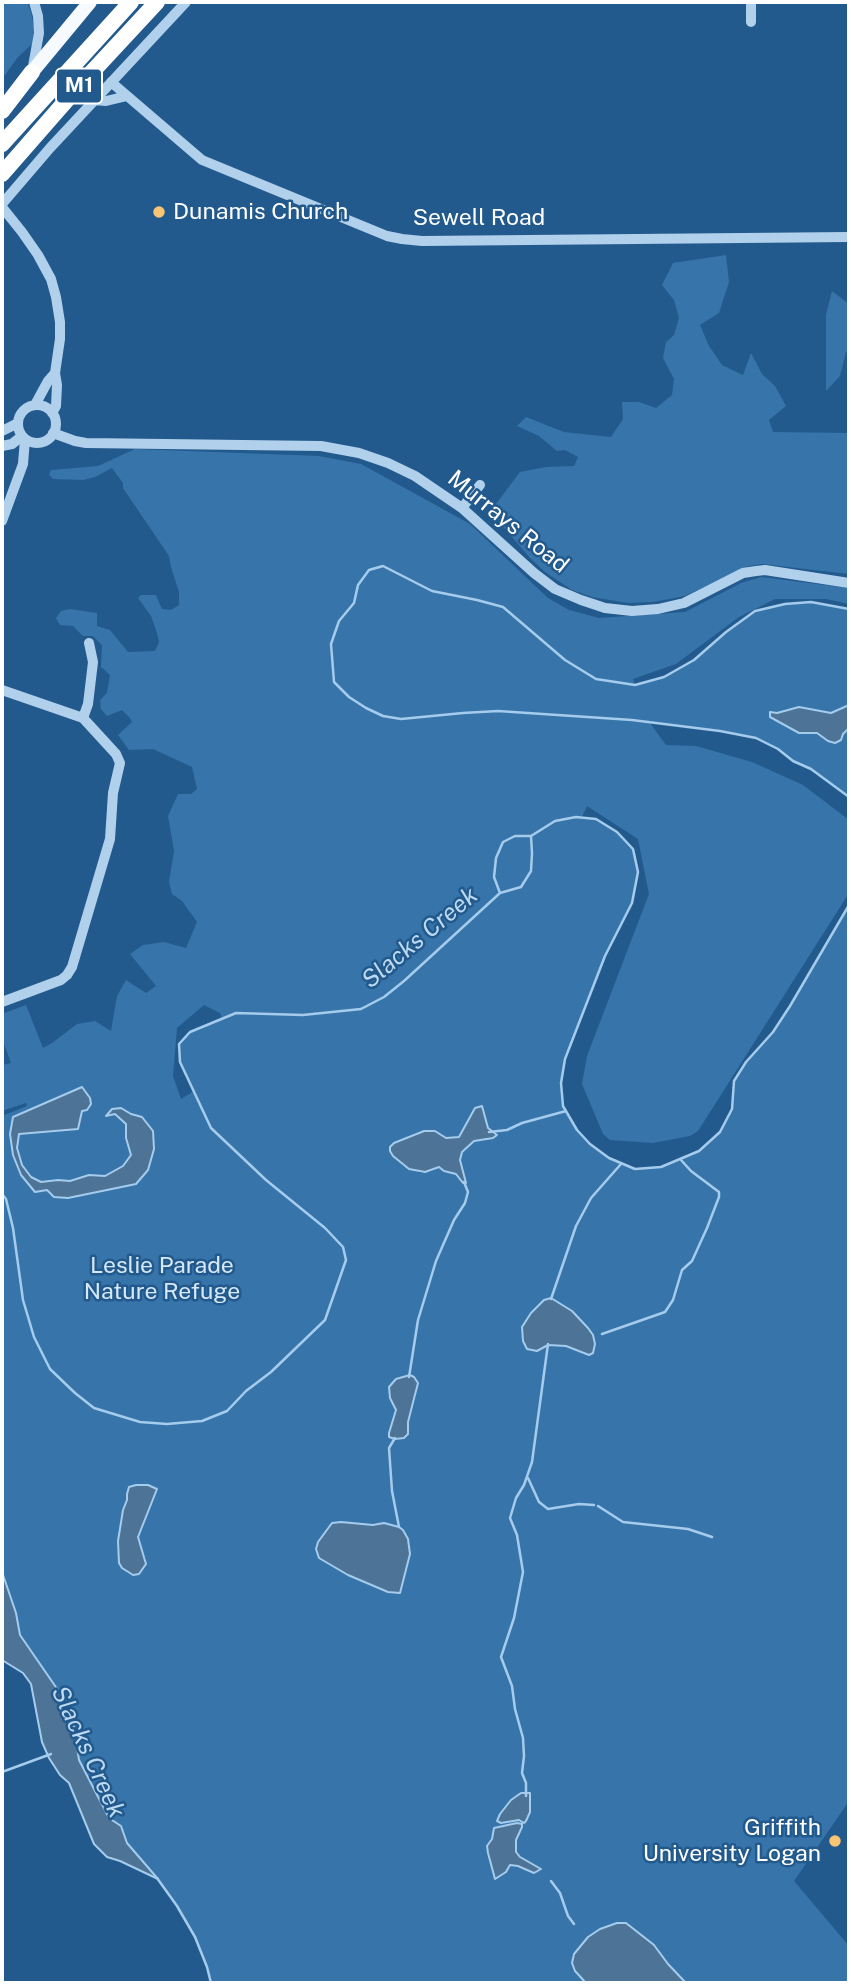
<!DOCTYPE html>
<html>
<head>
<meta charset="utf-8">
<style>
  body { margin:0 }
  #map { position:relative; width:851px; height:1985px; overflow:hidden; background:#235a8d; font-family:"Public Sans",sans-serif }
  canvas { display:block }
  .frame { position:absolute; inset:0; border:4px solid #fff; pointer-events:none }
</style>
</head>
<body>
<div id="map">
<canvas width="851" height="1985"></canvas>
<div class="frame"></div>
</div>
<script>
const ctx = document.querySelector('canvas').getContext('2d');
ctx.lineJoin = 'round';
function paint(path, color) { ctx.fillStyle = color; ctx.fill(path, 'evenodd'); }
const toPath = rows => new Path2D(rows.map(r => 'M' + r).join(''));
function trace(path, color, width, dash) { ctx.strokeStyle = color; ctx.lineWidth = width; ctx.lineCap = dash ? 'butt' : 'round'; ctx.setLineDash(dash || []); ctx.stroke(path); }
function label(font, color, halo, rows, align = 'center') {
  ctx.font = font + ' "Public Sans",sans-serif'; ctx.lineWidth = 5; ctx.setLineDash([]); ctx.textBaseline = 'middle'; ctx.strokeStyle = halo; ctx.fillStyle = color; for (const [text, x, y, turn = 0] of rows) {
    ctx.save(); ctx.translate(x, y); ctx.rotate((+turn || 0) * Math.PI / 180); ctx.textAlign = isNaN(turn) ? turn : align; if (halo) ctx.strokeText(text, 0, 0); ctx.fillText(text, 0, 0); ctx.restore();
  }
}
paint(toPath([
  [2,2,27,2,31,12,34,28,32,44,18,57,2,79],
  [726,255,729,282,719,313,700,325,709,346,722,365,743,375,751,353,762,374,775,386,786,406,769,420,773,432,849,433,849,574,762,564,749,566,685,596,653,602,628,603,592,597,572,590,545,572,530,558,493,515,496,504,520,472,546,467,574,466,578,457,565,450,557,451,539,436,517,426,526,417,564,432,611,437,623,419,622,402,639,402,656,408,672,395,674,379,663,358,666,342,674,335,679,318,674,300,662,285,673,263],
  [832,291,849,304,849,350,846,352,840,376,826,391,826,315],
  [135,449,319,456,361,464,470,524,548,598,569,610,599,618,685,612,741,583,761,577,849,588,849,604,826,599,775,599,739,617,676,664,633,679,635,685,664,677,694,660,726,632,755,611,785,604,811,602,849,609,849,705,831,713,787,710,777,713,799,733,817,733,828,741,843,734,849,728,849,797,811,769,793,761,778,749,756,738,720,731,650,723,666,745,696,746,752,762,803,785,849,820,849,893,698,1131,690,1136,653,1143,610,1140,603,1134,582,1084,587,1056,649,894,638,839,587,806,582,817,596,819,617,832,633,849,638,872,632,903,605,956,565,1059,561,1083,563,1106,577,1130,590,1144,609,1158,635,1169,661,1168,699,1151,720,1132,732,1109,734,1081,746,1062,773,1032,790,1006,849,905,849,1801,794,1881,849,1946,849,1983,686,1983,668,1964,654,1945,627,1923,617,1923,600,1929,588,1937,574,1953,575,1971,586,1983,211,1983,207,1967,195,1937,177,1906,158,1879,114,1846,50,1702,2,1636,2,1116,27,1106,26,1103,2,1111,2,1065,11,1063,2,1038,2,1014,26,1005,43,1048,52,1043,77,1024,95,1021,111,1031,117,996,126,980,146,993,156,986,130,954,143,945,164,942,186,948,197,922,182,901,172,894,169,882,174,851,168,816,178,794,191,794,197,789,192,767,153,749,129,750,118,735,132,722,130,718,122,710,107,716,101,709,100,700,107,693,110,675,101,667,102,645,93,636,83,636,73,626,60,625,56,618,61,611,70,609,97,613,97,626,110,630,128,652,155,651,159,642,157,633,151,616,138,598,141,595,156,595,162,609,171,610,179,605,179,592,171,567,169,556,123,488,123,483,112,468,95,477,83,480,53,479,49,475,51,470,98,466],
  [204,1005,220,1013,222,1018,190,1032,179,1044,180,1062,194,1091,181,1099,173,1076,177,1028],
  [475,1108,486,1122,488,1128,495,1134,474,1141,466,1147,462,1152,460,1160,466,1182,463,1183,456,1174,448,1172,439,1167,432,1171,420,1173,393,1156,394,1143,416,1133,431,1130,446,1138,459,1137],
  [544,1300,572,1311,588,1328,593,1335,589,1355,566,1346,548,1345,522,1328,531,1313],
  [396,1379,416,1395,408,1422,408,1434,399,1439,389,1437,389,1433,396,1410,390,1398,389,1387],
  [157,1489,138,1537,138,1542,146,1559,139,1574,133,1575,127,1573,118,1541,123,1510,127,1500],
  [341,1522,373,1525,384,1523,399,1527,403,1530,408,1539,410,1554,400,1593,388,1592,348,1575,319,1558],
  [511,1800,531,1801,530,1812,526,1821,497,1822,500,1814],
  [517,1823,522,1827,516,1840,516,1851,520,1857,540,1869,534,1873,518,1866,509,1865,507,1869,492,1865,487,1846,499,1826]
]), '#3774aa');
const water = toPath([
  [849,705,849,728,843,734,841,740,835,743,828,741,817,733,799,733,770,717,770,712,777,713,799,707,831,713,849,705],
  [82,1087,90,1098,91,1104,87,1110,82,1111,78,1129,19,1134,17,1148,22,1165,31,1177,41,1182,58,1180,70,1181,89,1175,105,1176,123,1166,131,1155,126,1138,126,1124,115,1114,106,1116,112,1109,121,1108,131,1114,142,1117,153,1131,154,1149,148,1170,136,1184,68,1198,54,1197,47,1190,35,1192,21,1175,13,1155,10,1134,13,1117,82,1087],
  [482,1106,488,1128,497,1135,493,1138,474,1141,462,1152,460,1160,466,1183,463,1183,456,1174,444,1171,439,1167,425,1172,409,1169,393,1156,390,1151,390,1147,394,1143,424,1131,435,1131,446,1138,459,1137,475,1108,482,1106],
  [551,1298,572,1311,588,1328,593,1335,595,1344,593,1353,589,1355,566,1346,548,1345,537,1351,527,1349,523,1341,522,1327,531,1313,544,1300,551,1298],
  [410,1375,414,1377,418,1383,408,1422,408,1434,404,1438,395,1439,389,1437,389,1433,396,1410,390,1398,389,1387,396,1379,410,1375],
  [136,1485,148,1485,157,1489,138,1537,146,1564,139,1574,133,1575,122,1568,119,1563,118,1541,123,1510,127,1500,127,1494,129,1487,136,1485],
  [341,1522,373,1525,384,1523,399,1527,403,1530,408,1539,410,1554,400,1593,388,1592,348,1575,319,1558,316,1549,318,1542,332,1523,341,1522],
  [2,1572,16,1613,20,1635,71,1709,79,1760,109,1818,121,1826,127,1843,158,1879,120,1861,107,1857,94,1844,69,1783,60,1775,49,1758,42,1742,31,1684,23,1673,2,1660,2,1572],
  [521,1793,530,1793,530,1812,526,1821,524,1823,519,1820,501,1823,497,1821,500,1814,511,1800,521,1793],
  [517,1823,522,1824,522,1827,516,1840,516,1852,520,1857,541,1869,534,1873,518,1866,510,1865,506,1872,495,1879,488,1853,487,1846,492,1839,494,1828,517,1823],
  [617,1923,626,1923,654,1945,668,1964,686,1983,586,1983,575,1971,572,1963,574,1954,588,1937,600,1929,617,1923]
]);
paint(water, '#4d7397');
trace(water, '#a5ccec', 2);
trace(toPath([
  [849,609,811,602,785,604,755,611,726,632,694,660,664,677,635,685,596,679,565,660,503,607,477,600,432,591,383,566,369,570,358,585,354,603,339,621,331,644,334,682,349,697,366,708,383,716,401,719,463,713,498,711,632,720,720,731,756,738,778,749,793,761,811,769,849,797],
  [500,893,494,877,496,858,503,842,515,836,531,836],
  [489,1132,507,1130,522,1123,566,1111],
  [2,1194,6,1199,13,1228,23,1300,34,1337,50,1369,75,1393,94,1408,140,1422,167,1424,202,1421,227,1411,246,1391,271,1372,325,1320,346,1260,343,1247,325,1228,266,1180,211,1128,180,1062,179,1044,190,1032,236,1013,303,1015,361,1009,384,997,404,981,500,893,521,887,531,871,532,853,531,836,555,821,576,817,596,819,617,832,633,849,638,872,632,903,605,956,565,1059,561,1083,563,1106,577,1130,590,1144,609,1158,635,1169,661,1167,699,1151,720,1132,732,1109,734,1081,746,1062,773,1032,790,1006,849,905],
  [551,1299,576,1226,591,1198,621,1164],
  [602,1334,665,1312,673,1300,682,1270,692,1261,707,1228,719,1197,719,1192,691,1171,681,1160],
  [409,1377,418,1320,436,1261,454,1220,465,1203,468,1192,464,1182],
  [395,1438,389,1448,392,1491,399,1527],
  [528,1478,539,1502,548,1509,579,1504,594,1505],
  [598,1506,623,1522,688,1529,712,1537],
  [2,1772,51,1754],
  [526,1796,526,1783,522,1773,524,1756,523,1738,515,1709,512,1686,501,1657,514,1618,523,1572,517,1535,510,1518,516,1498,524,1485,532,1462,548,1344],
  [157,1878,177,1906,195,1937,207,1967,211,1983],
  [551,1881,560,1893,568,1916,574,1924]
]), '#a5ccec', 2.5);
trace(toPath([
  [751,22,751,2],
  [32,72,39,33,38,16,34,2],
  [111,82,202,160,387,236,402,239,422,241,849,237],
  [94,100,106,101,127,96],
  [2,204,50,148,186,2],
  [2,207,22,232,38,255,51,279,56,297,60,322,60,339,55,373,57,385,56,406,52,413],
  [35,405,48,381,55,373],
  '18 424a19 19 0 1 1 38 0a19 19 0 1 1-38 0Z',
  [2,431,18,423],
  [53,433,75,441,86,443,321,446,359,453,388,463,415,476,462,508,534,573,555,589,581,600,605,608,632,611,658,609,684,603,743,573,756,571,765,570,849,583],
  [2,446,12,444,22,436],
  [462,508,480,485],
  [2,521,23,464,25,439],
  [2,690,83,718,116,754,120,763,113,793,110,839,72,967,67,975,61,980,2,1002],
  [83,718,88,704,93,662,89,643]
]), '#b1d0eb', 10);
trace(toPath([
  [32,72,90,2]
]), '#f6fafe', 14);
trace(toPath([
  [2,111,32,72],
  [2,144,131,2],
  [2,174,79,86,157,2]
]), '#fff', 16);
for (const [x, y, r, color] of [
  [159,212,7,"#f7c574"],
  [835,1841,7,"#f7c574"]
]) { const dot = new Path2D(); dot.arc(x, y, r, 0, 2 * Math.PI); ctx.fillStyle = color; ctx.fill(dot); trace(dot, '#235a8d', 2.5); }
for (const [x, y, w] of [
  [79,86,46]
]) { const box = new Path2D(); box.roundRect(x - w / 2, y - 17.5, w, 35, 5); ctx.fillStyle = '#235a8d'; ctx.fill(box); trace(box, '#fff', 2); }
label('bold 21px', '#fff', null, [
  ["M1",79,86]
]);
label('23px', '#fff', '#235a8d', [
  ["Dunamis Church",173,212],
  ["Griffith",821,1828,"right"],
  ["University Logan",821,1854,"right"]
], 'left');
label('23px', '#fff', '#235a8d', [
  ["Sewell Road",479,218],
  ["Murrays Road",508,522,39]
]);
label('23px', '#d6e9f8', '#235a8d', [
  ["Leslie Parade",162,1266],
  ["Nature Refuge",162,1292]
]);
label('italic 24px', '#bddaf2', '#235a8d', [
  ["Slacks Creek",420,938,-40],
  ["Slacks Creek",88,1752,65]
]);
</script>
</body>
</html>
